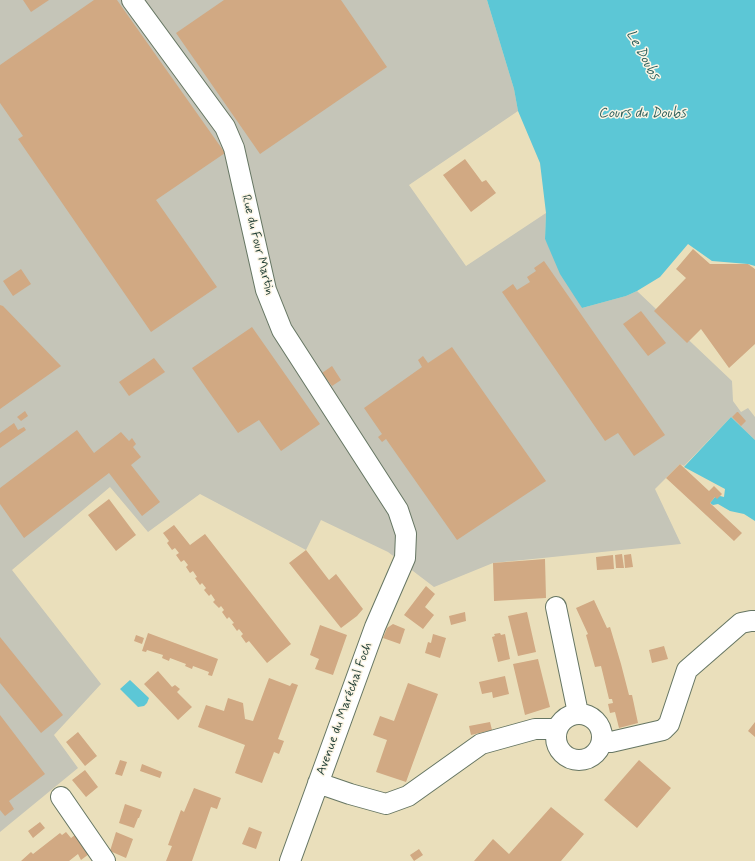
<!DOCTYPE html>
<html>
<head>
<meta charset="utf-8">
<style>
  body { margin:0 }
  canvas { display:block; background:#eadfbb }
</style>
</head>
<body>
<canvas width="755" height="861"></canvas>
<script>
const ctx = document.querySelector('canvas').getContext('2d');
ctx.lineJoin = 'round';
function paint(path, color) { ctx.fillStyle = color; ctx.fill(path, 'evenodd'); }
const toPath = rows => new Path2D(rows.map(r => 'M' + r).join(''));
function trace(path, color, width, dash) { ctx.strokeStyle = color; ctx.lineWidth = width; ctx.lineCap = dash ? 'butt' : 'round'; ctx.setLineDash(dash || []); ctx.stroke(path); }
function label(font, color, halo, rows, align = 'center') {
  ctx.font = font + ' Mynerve,sans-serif'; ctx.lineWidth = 3; ctx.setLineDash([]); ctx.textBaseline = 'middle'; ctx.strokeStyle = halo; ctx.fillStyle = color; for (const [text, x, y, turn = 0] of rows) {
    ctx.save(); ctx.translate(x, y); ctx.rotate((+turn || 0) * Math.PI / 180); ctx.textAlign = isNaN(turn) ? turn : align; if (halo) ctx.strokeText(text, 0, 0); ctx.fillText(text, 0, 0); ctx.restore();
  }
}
paint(toPath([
  [0,0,487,0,514,89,518,111,409,185,466,266,546,213,545,239,582,308,626,296,637,291,732,381,733,401,741,412,748,408,755,417,755,440,731,417,684,466,680,464,655,489,681,544,493,563,434,587,388,552,321,520,306,550,200,494,148,532,110,487,12,570,101,684,54,735,78,768,0,832]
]), '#c5c5b8');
paint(toPath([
  [487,0,755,0,755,266,748,264,712,261,688,244,660,277,637,291,626,296,582,308,560,274,545,239,546,213,540,163,518,111,514,89],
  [731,417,755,440,755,521,744,514,730,511,718,504,713,505,710,503,715,497,720,496,724,497,725,489,684,467],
  [130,680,149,698,147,703,144,706,138,707,120,689]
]), '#5cc7d6');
paint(toPath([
  [23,0,49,0,31,12],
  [94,0,117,0,225,153,156,200,217,287,151,332,18,139,23,136,0,103,0,65],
  [224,0,341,0,387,67,260,154,176,33],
  [465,159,482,182,486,180,496,193,471,212,443,175],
  [693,249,710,264,748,264,755,269,755,344,729,368,701,329,687,343,654,311,686,278,676,269],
  [544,261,665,435,634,456,618,433,605,441,502,292,513,284,517,290,530,282,527,277,536,271,534,268],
  [21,269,31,284,13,296,3,281],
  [0,305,3,306,61,366,0,409],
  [641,311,666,343,648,356,623,324],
  [252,327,320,424,281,451,259,420,238,433,192,368],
  [452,347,546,481,457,540,386,439,382,442,378,437,382,434,364,408,422,367,418,360,423,356,428,363],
  [154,358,165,372,129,396,119,382],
  [332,366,341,380,332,386,322,373],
  [25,411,28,416,21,421,17,417],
  [737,412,738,412,746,421,741,426,732,417],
  [14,423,18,430,24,427,26,430,0,448,0,433],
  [77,430,94,453,121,432,129,441,132,438,136,444,133,447,141,457,131,465,160,502,142,516,109,473,24,538,0,504,0,488],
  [680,464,709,491,714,486,722,494,717,499,715,497,710,503,742,533,734,541,666,478],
  [109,499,136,535,116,551,88,515],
  [174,525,190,545,205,534,291,644,267,663,249,641,246,643,241,636,243,634,239,629,237,631,232,624,234,623,229,617,227,619,222,612,224,610,221,606,219,608,213,602,215,600,211,594,209,596,204,590,206,588,202,583,200,585,195,578,197,577,193,571,190,573,186,567,188,565,184,560,181,562,176,555,179,553,175,548,172,550,167,543,169,541,163,533],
  [306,550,329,580,336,574,363,609,357,616,341,628,289,563],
  [622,554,624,568,616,568,615,555],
  [631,554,633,567,625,568,624,555],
  [613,555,614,569,597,570,596,557],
  [545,559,546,598,494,601,493,563],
  [426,586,435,594,425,607,434,615,423,629,404,615],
  [594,600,607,628,610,627,621,664,629,695,632,695,638,723,619,728,615,712,610,713,608,704,613,703,612,699,609,699,601,666,595,667,586,635,588,634,576,608],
  [465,612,466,621,451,625,449,616],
  [527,612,536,652,518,656,508,616],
  [393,624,405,629,400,644,383,638,387,628],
  [320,625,347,635,333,675,315,669,319,659,310,655],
  [148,633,218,659,212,676,208,675,209,672,193,666,192,669,185,666,186,664,170,658,169,661,162,658,163,655,147,650,146,652,142,651],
  [500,633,501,635,505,634,510,659,498,662,492,637,495,636,494,634],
  [433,634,446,638,440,658,425,653,428,642,431,643],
  [136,635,144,638,142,644,134,641],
  [0,637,63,715,41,733,0,683],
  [664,646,668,659,652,663,649,650],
  [538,659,550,707,525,715,513,664],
  [158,671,172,687,175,685,180,689,177,692,192,707,178,720,144,684],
  [505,676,509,694,493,698,492,692,482,694,479,682],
  [269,678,290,686,292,683,298,685,278,739,284,741,279,754,274,752,262,783,235,773,245,745,198,727,206,705,224,711,228,698,243,703,245,719,253,721],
  [408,683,438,694,406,782,376,772,387,740,373,735,380,716,394,721],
  [0,715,45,774,9,801,14,809,5,816,0,810],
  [490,722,492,730,471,735,469,726],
  [755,722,755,737,748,731],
  [78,732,97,756,85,766,66,742],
  [120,760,127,762,122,776,115,774],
  [639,760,671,788,637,828,604,800],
  [142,764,162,772,160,778,140,771],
  [85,770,98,787,86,797,72,780],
  [194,788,221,798,217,809,211,807,192,861,166,861,172,846,168,845,181,810,184,812],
  [125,804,142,810,139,818,138,818,134,828,119,823],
  [551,807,584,834,561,861,474,861,493,839,509,854],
  [40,822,45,828,33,838,28,831],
  [249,827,262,832,256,849,242,844],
  [66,832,71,838,75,835,89,854,81,860,78,854,69,861,21,861,31,852,33,854,60,833,62,835],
  [116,832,133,839,126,858,110,851],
  [419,849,423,855,414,861,410,855]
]), '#d1a983');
const minor = toPath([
  [132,0,225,127,234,148,266,290,282,330,398,510,406,534,405,558,375,627,290,861],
  [556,607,578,713],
  '556 737a23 23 0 1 1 46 0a23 23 0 1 1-46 0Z',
  [602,742,611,742,663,730,669,724,687,670,741,623,751,621,755,621],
  [318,783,350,794,386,804,408,796,481,744,535,729,556,729],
  [61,797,105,861]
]);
trace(minor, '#667663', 22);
trace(minor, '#fff', 20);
label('13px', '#1f3d34', '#fcf5e5', [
  ["Rue du Four Martin",257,245,76],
  ["Avenue du Maréchal Foch",345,709,-70]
]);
label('italic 14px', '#2e605c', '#fcf5e5', [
  ["Le Doubs",642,55,61],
  ["Cours du Doubs",642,114]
]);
</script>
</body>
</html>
